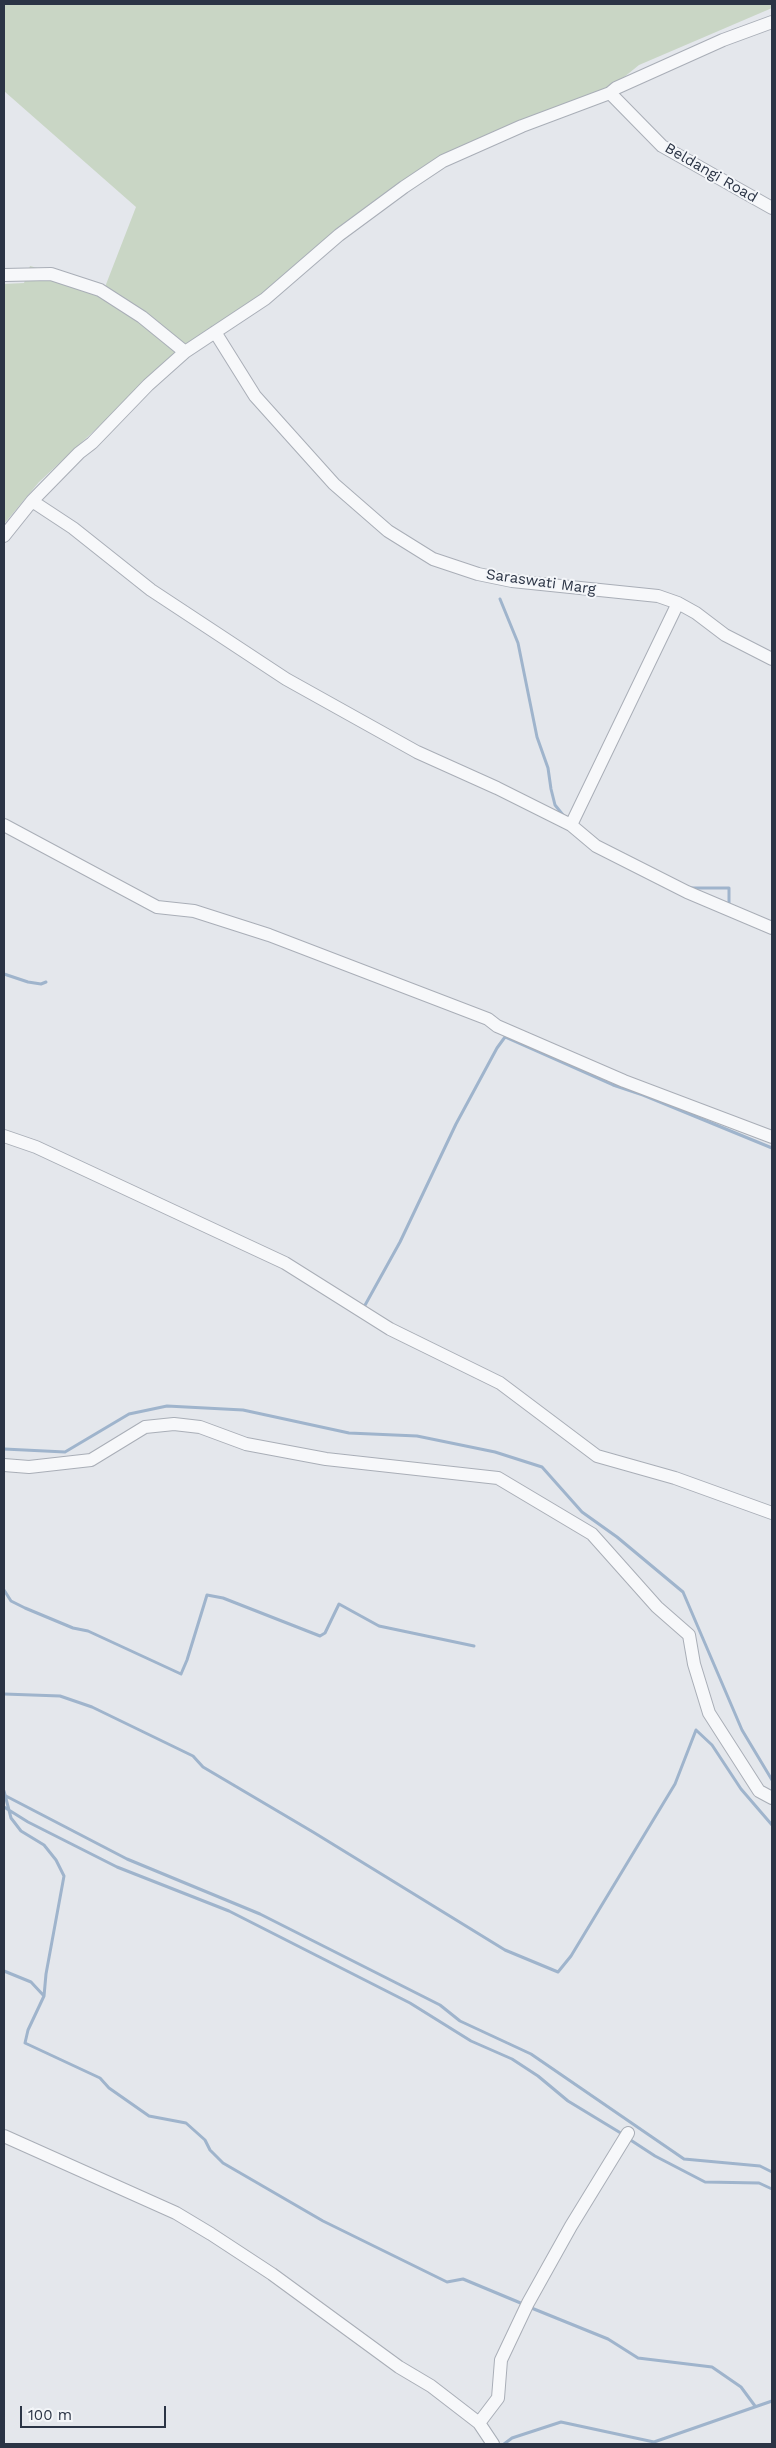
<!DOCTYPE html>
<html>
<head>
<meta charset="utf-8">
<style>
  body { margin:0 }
  #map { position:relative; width:776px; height:2448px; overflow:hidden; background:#e4e7ec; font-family:"Work Sans",sans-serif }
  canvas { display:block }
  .frame { position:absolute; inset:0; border:5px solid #2b3445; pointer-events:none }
  .scale { position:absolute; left:20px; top:2406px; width:146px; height:22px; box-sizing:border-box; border:2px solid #2b3445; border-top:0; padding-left:6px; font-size:15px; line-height:18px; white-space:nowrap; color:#2b3445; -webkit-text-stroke:4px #f4f6f9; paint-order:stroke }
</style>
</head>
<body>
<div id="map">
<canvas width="776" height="2448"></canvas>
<div class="frame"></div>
<div class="scale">100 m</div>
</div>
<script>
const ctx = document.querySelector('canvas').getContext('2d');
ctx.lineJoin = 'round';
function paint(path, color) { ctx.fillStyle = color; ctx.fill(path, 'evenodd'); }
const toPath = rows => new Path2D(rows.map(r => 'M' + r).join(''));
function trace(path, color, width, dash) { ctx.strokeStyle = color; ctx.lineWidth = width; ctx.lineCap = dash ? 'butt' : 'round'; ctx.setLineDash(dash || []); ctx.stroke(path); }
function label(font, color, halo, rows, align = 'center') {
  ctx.font = font + ' "Work Sans",sans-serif'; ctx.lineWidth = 4; ctx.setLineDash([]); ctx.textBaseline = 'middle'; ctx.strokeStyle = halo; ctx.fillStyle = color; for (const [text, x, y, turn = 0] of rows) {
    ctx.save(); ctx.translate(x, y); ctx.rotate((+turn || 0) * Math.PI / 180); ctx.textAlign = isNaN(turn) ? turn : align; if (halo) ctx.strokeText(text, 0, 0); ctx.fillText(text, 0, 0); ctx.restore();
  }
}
paint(toPath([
  [4,4,772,4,772,8,639,65,602,95,463,149,124,403,39,482,4,524,4,284,24,283,30,266,105,287,136,207,4,91]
]), '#c9d6c5');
trace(toPath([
  [500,599,518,643,537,737,548,768,551,789,555,805,563,815],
  [689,888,729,888,729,907],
  [4,974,28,982,41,984,46,982],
  [364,1307,400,1242,456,1124,497,1048,505,1037,613,1085,643,1095,772,1148],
  [4,1449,65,1452,129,1414,167,1406,243,1410,349,1433,417,1436,495,1452,542,1467,582,1512,617,1537,683,1592,742,1730,772,1780],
  [4,1590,11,1601,25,1608,73,1628,88,1631,181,1674,187,1660,207,1595,223,1598,320,1636,325,1633,339,1604,379,1626,474,1646],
  [4,1694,60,1696,92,1707,193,1756,203,1767,313,1832,505,1950,558,1972,571,1956,675,1784,696,1730,712,1745,741,1789,772,1825],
  [4,1791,11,1818,21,1831,44,1845,56,1860,64,1876,46,1974,44,1996,28,2030,25,2043,100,2078,109,2088,149,2116,186,2123,205,2140,210,2150,223,2163,323,2221,447,2282,463,2279,523,2304],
  [4,1795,127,1859,260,1914,440,2005,460,2021,531,2054,684,2159,760,2166,772,2172],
  [4,1807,28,1822,117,1867,229,1911,410,2003,471,2041,512,2059,538,2076,568,2101,624,2135],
  [4,1971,31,1982,44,1996],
  [629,2139,655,2156,705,2182,759,2183,772,2189],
  [529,2307,608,2339,638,2358,712,2367,741,2387,755,2406],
  [504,2444,512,2438,561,2422,654,2442,772,2401]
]), '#9fb4cc', 3);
const minor = toPath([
  [610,93,662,146,772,208],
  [4,275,51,274,100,290,142,317,185,352],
  [215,332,255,396,334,484,388,531,433,559,478,574,512,581,658,596,678,603,696,613,725,635,772,659],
  [32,501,73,528,151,590,286,679,417,752,497,788,571,825,596,846,687,892,772,928],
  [4,536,32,501,79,453,92,443,148,385,185,352,265,299,339,235,404,187,443,161,522,126,610,93,616,88,723,40,772,22],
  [4,825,157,907,194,911,269,935,488,1019,497,1026,624,1081,772,1137],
  [571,825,678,603],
  [4,1136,36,1147,285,1263,390,1329,500,1383,597,1456,675,1478,772,1513],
  [4,1465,29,1467,91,1460,145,1427,174,1424,200,1427,246,1444,326,1459,498,1478,592,1534,657,1607,689,1635,694,1664,709,1713,759,1791,772,1798],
  [4,2136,176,2213,211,2234,272,2274,399,2367,431,2386,479,2423,493,2444],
  [479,2423,498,2398,501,2360,528,2303,571,2226,628,2133]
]);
trace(minor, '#a9aeb7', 14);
trace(minor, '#f7f8fa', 12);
label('15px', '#2b3445', '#f4f6f9', [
  ["Beldangi Road",711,173,30],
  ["Saraswati Marg",541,582,8]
]);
</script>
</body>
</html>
